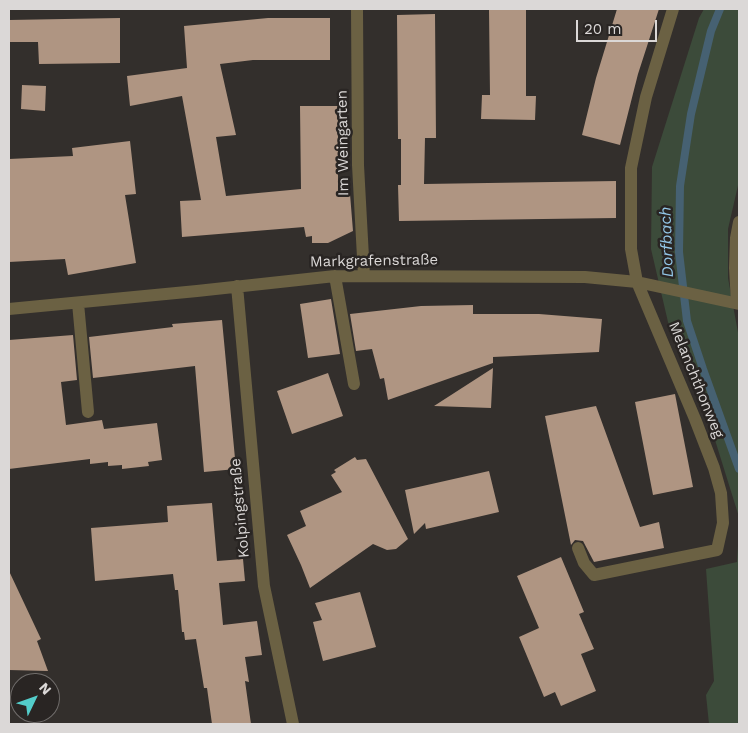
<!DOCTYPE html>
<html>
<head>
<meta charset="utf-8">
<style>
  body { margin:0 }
  #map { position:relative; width:748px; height:733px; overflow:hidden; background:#332f2c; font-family:"Work Sans",sans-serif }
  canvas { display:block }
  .frame { position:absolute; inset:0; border:10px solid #dbd8d7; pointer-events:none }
  .north { position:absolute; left:10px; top:673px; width:50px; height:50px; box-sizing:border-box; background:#292523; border:1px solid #706d6b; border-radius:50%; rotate:48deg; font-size:14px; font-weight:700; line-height:20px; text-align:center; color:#dbd8d7 }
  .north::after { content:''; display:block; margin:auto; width:18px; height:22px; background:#53cdca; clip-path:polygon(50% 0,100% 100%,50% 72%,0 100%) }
  .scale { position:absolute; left:576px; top:20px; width:81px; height:22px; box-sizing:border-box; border:2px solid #dbd8d7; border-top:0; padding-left:6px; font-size:15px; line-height:18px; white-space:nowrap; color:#dbd8d7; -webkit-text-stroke:4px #292523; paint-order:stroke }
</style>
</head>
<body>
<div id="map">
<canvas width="748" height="733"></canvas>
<div class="frame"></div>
<div class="north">N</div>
<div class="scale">20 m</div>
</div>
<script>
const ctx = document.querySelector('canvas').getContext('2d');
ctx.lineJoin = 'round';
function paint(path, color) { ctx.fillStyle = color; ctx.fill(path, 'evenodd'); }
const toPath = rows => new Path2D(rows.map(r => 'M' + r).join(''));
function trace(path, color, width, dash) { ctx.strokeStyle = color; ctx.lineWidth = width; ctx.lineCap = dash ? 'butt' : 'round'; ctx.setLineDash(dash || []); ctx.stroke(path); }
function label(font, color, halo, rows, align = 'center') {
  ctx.font = font + ' "Work Sans",sans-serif'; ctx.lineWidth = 5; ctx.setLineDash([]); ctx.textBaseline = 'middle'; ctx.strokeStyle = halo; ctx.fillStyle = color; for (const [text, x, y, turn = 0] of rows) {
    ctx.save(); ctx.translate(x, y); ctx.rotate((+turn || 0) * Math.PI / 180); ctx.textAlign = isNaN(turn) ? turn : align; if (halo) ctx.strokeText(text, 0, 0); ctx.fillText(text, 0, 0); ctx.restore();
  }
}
paint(toPath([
  [704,9,739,9,739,181,728,229,728,278,739,338,739,517,715,440,668,322,651,249,652,167,699,18],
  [739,529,739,724,709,724,706,695,714,681,706,569,737,562]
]), '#3c4b3a');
trace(toPath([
  [720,9,711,31,691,114,680,186,679,252,687,321,703,369,739,469]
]), '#466172', 8);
paint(toPath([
  [489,9,526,9,526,96,536,96,535,120,481,119,482,95,490,95],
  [617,9,659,9,638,74,620,145,582,135,596,78],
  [435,14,436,138,425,138,424,184,616,181,616,218,399,221,398,185,401,185,401,139,398,139,397,15],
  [120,18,120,63,39,64,38,42,9,42,9,20],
  [268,18,330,18,330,60,253,60,220,64,236,135,216,137,226,196,301,189,300,106,338,106,338,194,350,194,353,231,328,243,312,243,312,236,306,237,304,227,182,237,180,201,201,200,182,96,130,106,127,76,187,68,184,26],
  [22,85,46,86,45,111,21,109],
  [130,141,136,194,125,195,136,263,68,275,65,259,9,262,9,159,73,156,72,148],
  [331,299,340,354,308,358,300,304],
  [473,305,473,314,539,314,602,319,599,352,493,357,493,363,388,400,384,378,380,379,372,349,356,351,350,314,421,306],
  [222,320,236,469,204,472,195,366,93,378,89,337,173,327,172,324],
  [73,335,77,380,61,382,66,425,102,420,104,429,157,423,162,460,148,462,149,466,122,469,122,465,108,466,108,462,90,464,90,459,9,469,9,340],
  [493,368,491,408,434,406],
  [328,373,343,416,292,434,277,391],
  [675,394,693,487,653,495,635,402],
  [596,406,640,527,659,522,664,548,594,562,583,541,575,540,571,545,545,416],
  [355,457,357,460,366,459,408,539,396,549,387,550,373,544,310,588,301,565,287,535,306,526,300,511,342,492,331,475,336,472,334,470],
  [489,471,499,512,426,529,425,523,414,534,405,490],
  [212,503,217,561,243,559,245,581,219,583,223,625,257,621,262,655,245,657,249,682,245,681,251,724,212,724,207,688,204,688,196,639,185,640,184,632,182,632,178,590,175,590,173,574,95,581,91,528,168,522,167,506],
  [561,557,584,612,579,614,594,649,581,654,596,691,561,706,555,692,544,697,519,637,539,628,517,576],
  [9,571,41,639,37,641,48,671,9,670],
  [360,592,376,647,323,661,313,622,322,620,315,603]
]), '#af9582');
trace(toPath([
  [357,9,358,165,364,276],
  [335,276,354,384],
  [237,286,264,586,293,724],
  [78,303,88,412],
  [737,303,735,268,736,238,739,222],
  [9,309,197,291,335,276,585,277,637,282,739,304],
  [578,548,584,563,594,575,717,550,723,523,721,493,714,468,695,419,637,282,631,249,631,168,646,97,673,9]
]), '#6b6143', 12);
label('15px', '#dbd8d7', '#292523', [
  ["Im Weingarten",343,143,-91],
  ["Markgrafenstraße",374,261,-1],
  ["Melanchthonweg",696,380,68],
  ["Kolpingstraße",240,508,-95]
]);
label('italic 16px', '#93c7e8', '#292523', [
  ["Dorfbach",667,242,-92]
]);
</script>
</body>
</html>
